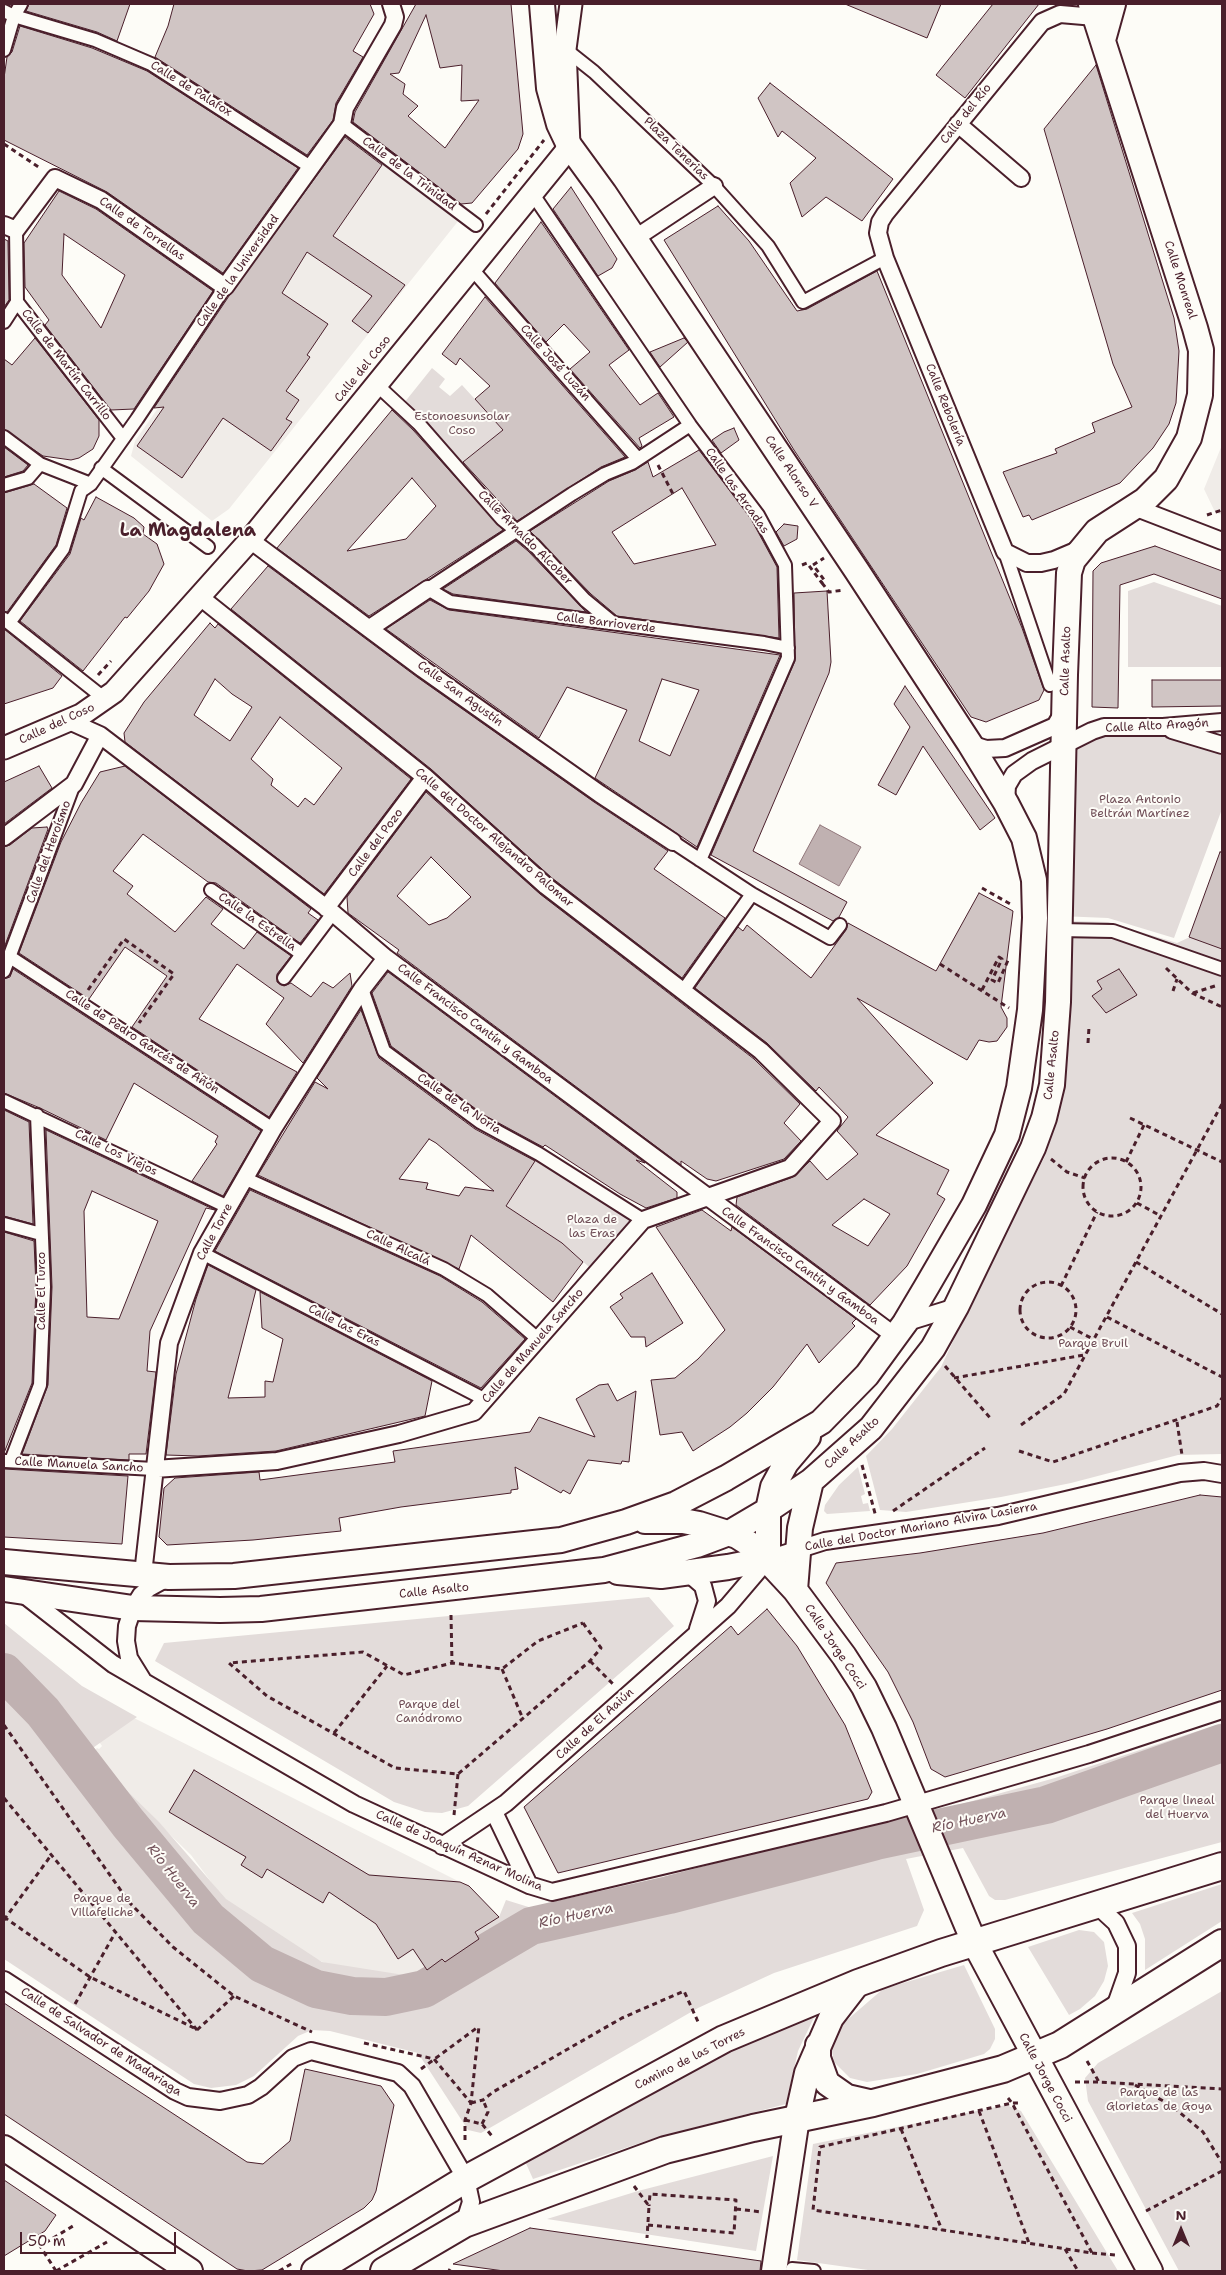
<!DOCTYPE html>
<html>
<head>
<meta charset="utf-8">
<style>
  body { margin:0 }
  #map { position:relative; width:1226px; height:2275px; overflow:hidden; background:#fdfcf7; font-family:"Shantell Sans",sans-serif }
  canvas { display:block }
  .frame { position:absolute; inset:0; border:5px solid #4a1f2b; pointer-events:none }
  .north { position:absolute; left:1156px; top:2205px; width:50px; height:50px; -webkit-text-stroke:4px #fdfcf7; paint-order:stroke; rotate:0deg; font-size:14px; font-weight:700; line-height:20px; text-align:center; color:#4a1f2b }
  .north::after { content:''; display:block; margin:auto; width:18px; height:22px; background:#4a1f2b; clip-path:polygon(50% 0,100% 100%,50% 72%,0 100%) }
  .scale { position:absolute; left:20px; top:2232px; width:156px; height:22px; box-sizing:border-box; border:2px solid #4a1f2b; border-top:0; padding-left:6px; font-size:15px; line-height:18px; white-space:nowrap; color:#4a1f2b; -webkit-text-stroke:4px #fdfcf7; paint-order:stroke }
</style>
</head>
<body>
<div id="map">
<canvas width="1226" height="2275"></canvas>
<div class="frame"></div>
<div class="north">N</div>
<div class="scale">50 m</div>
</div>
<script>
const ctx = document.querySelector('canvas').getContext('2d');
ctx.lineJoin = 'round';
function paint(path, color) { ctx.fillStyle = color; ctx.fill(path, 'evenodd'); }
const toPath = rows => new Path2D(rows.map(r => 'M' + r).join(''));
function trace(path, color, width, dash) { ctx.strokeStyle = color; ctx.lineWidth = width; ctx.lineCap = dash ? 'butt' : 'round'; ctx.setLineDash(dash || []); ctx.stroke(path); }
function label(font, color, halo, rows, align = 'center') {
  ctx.font = font + ' "Shantell Sans",sans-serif'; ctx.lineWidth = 4; ctx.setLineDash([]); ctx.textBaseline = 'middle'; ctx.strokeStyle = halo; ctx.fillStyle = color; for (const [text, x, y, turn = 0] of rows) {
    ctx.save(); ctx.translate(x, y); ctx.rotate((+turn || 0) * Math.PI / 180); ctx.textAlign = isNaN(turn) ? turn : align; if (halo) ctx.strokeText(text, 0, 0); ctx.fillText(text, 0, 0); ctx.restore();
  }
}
paint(toPath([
  [348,137,459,220,229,509,212,521,131,456,135,441],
  [1222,445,1222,515,1215,512,1204,489],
  [132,1717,460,1882,469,1886,499,1917,445,1962,442,1960,426,1971,373,1982,373,1985,244,1926,191,1855,91,1758,90,1755,97,1748,99,1749,102,1746,97,1739]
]), '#f0ece8');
paint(toPath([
  [432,368,445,379,439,387,450,396,462,385,503,430,461,463,404,403],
  [1154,582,1222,606,1222,667,1128,667,1128,591],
  [1163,727,1222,745,1222,809,1174,938,1108,918,1059,916,1065,744,1092,731],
  [1068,921,1108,922,1177,943,1190,937,1222,949,1222,1454,1178,1455,1071,1483,1001,1497,906,1512,880,1510,866,1456,892,1429,941,1367,978,1288,1045,1156,1054,1112],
  [539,1154,643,1220,597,1274,562,1243,506,1206],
  [858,1467,865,1494,861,1496,863,1504,868,1503,870,1511,827,1514,824,1511,825,1505,839,1485],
  [649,1597,674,1626,468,1806,442,1813,425,1812,394,1802,155,1661,164,1643],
  [4,1623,82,1686,137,1717,87,1752,159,1822,226,1899,322,1962,404,1975,427,1970,442,1959,445,1961,475,1932,499,1917,506,1900,535,1909,567,1903,568,1908,895,1830,947,1811,947,1808,1055,1778,1222,1723,1222,1842,1005,1900,995,1900,989,1896,963,1848,906,1859,924,1910,917,1926,774,1973,698,2008,481,2133,468,2130,418,2053,330,2031,312,2030,298,2036,254,2076,236,2085,211,2088,194,2084,4,1959],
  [1222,1884,1222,1921,1145,1970,1145,1939,1140,1924,1132,1913],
  [1079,1930,1094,1932,1104,1942,1108,1966,1104,1981,1095,1996,1080,2009,1069,2015,1028,1947],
  [964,1965,995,2029,995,2039,990,2049,984,2054,917,2074,867,2082,850,2078,834,2062,831,2046,839,2027,883,1989],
  [1222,1991,1222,2271,1179,2271,1088,2101,1085,2078,1098,2063],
  [818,2009,798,2051,786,2104,655,2138,533,2179,524,2159,735,2040],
  [1006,2105,1021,2111,1118,2271,875,2271,797,2260,813,2144],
  [773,2156,756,2251,547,2219,638,2191]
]), '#e3dcda');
const water = toPath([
  [820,825,861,847,839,886,799,864,820,825]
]);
paint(water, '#c0b1b1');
trace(water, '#91777b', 1);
trace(toPath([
  [4,1672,43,1712,128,1823,208,1919,262,1964,316,1989,352,1996,386,1997,424,1989,531,1926,669,1895,876,1841,1046,1805,1222,1743]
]), '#c0b1b1', 38);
const building = toPath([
  [29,4,130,4,117,41,97,32,26,11,29,4],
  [174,4,370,4,374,14,353,51,363,57,336,103,333,120,307,155,155,57,168,26,174,4],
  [416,4,511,4,523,134,518,149,472,203,461,204,353,122,355,112,416,4],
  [426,15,440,68,462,65,461,101,479,100,445,148,408,116,418,106,403,94,405,84,390,74,399,73,426,15],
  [845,4,941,4,927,38,845,4],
  [993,4,1039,4,965,98,936,75,993,4],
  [20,26,92,48,147,71,298,168,223,273,107,192,4,140,4,78,7,57,12,52,20,26],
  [1096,65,1174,318,1179,351,1176,403,1169,424,1153,448,1120,483,1032,520,1029,515,1023,517,1003,472,1057,453,1055,449,1095,432,1092,423,1132,407,1113,364,1044,129,1096,65],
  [770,83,893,179,862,221,826,197,802,217,790,183,816,158,782,131,778,137,758,98,770,83],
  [345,137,382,165,333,236,405,285,368,333,352,321,372,296,307,252,282,293,328,324,307,355,310,357,286,391,299,400,286,419,292,422,271,451,223,418,182,478,137,446,164,407,154,408,229,296,345,137],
  [571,187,617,259,612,268,598,276,553,209,571,187],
  [59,191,96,209,213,291,134,409,111,410,45,325,49,320,25,287,24,243,59,191],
  [64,234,125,275,101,328,62,275,64,234],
  [718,206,749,241,797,311,807,309,877,271,1022,628,1044,690,1039,700,986,722,971,717,794,450,664,240,718,206],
  [541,222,629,350,609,365,640,405,658,393,674,417,639,438,642,446,640,448,570,369,590,352,564,324,546,342,495,283,541,222],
  [4,239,8,241,9,300,4,307,4,239],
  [485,297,625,457,601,467,517,521,463,462,503,430,475,399,490,386,460,358,456,365,442,354,485,297],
  [35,338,99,420,99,436,93,449,79,458,71,460,43,456,4,429,4,359,12,365,35,338],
  [684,338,688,342,660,367,650,352,684,338],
  [392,410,413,430,503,530,369,616,277,548,392,410],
  [412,478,436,506,406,539,347,551,412,478],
  [734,428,739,440,721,453,712,440,724,432,734,428],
  [4,447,28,465,23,471,4,477,4,447],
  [699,450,751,519,777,567,779,638,617,616,591,594,530,531,609,481,635,470,648,462,653,477,699,450],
  [682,488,716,545,634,564,612,532,682,488],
  [34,484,67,508,56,545,7,612,4,611,4,493,34,484],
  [96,497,134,518,144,527,143,534,157,544,164,564,149,591,127,618,125,617,83,671,20,621,70,554,81,518,84,520,96,497],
  [784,524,798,526,797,539,784,546,776,532,784,524],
  [516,541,528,551,586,612,453,594,443,589,516,541],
  [1155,546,1222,571,1222,599,1154,574,1120,585,1118,708,1092,707,1093,571,1101,563,1155,546],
  [268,566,417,677,594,802,668,851,654,869,725,918,682,978,552,878,431,769,231,609,268,566],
  [827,591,831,662,829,673,753,851,847,902,839,917,833,921,711,855,795,661,794,593,827,591],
  [430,600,449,610,780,655,697,847,595,778,627,710,567,687,539,738,386,629,430,600],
  [662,679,699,690,670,756,639,741,662,679],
  [210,623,215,628,218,624,411,779,324,894,125,742,124,733,144,702,210,623],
  [215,679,232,694,252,707,230,741,194,715,215,679],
  [280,717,342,768,314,805,305,798,298,807,271,785,273,779,251,759,280,717],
  [4,629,62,676,53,688,4,704,4,629],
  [1152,680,1222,680,1222,706,1152,707,1152,680],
  [905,686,995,818,980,830,923,746,896,795,878,785,910,727,894,704,905,686],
  [39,766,52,788,4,824,4,782,39,766],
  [125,766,311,909,308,913,318,920,300,943,216,883,208,882,143,834,113,871,133,886,127,894,175,932,206,897,223,909,211,924,244,949,257,932,291,956,277,974,277,982,284,986,291,983,311,997,323,982,333,988,350,973,352,986,303,1063,266,1024,284,998,237,964,199,1019,297,1072,269,1117,132,1027,167,976,125,947,89,999,19,953,61,842,81,803,100,772,125,766],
  [426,792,540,894,754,1059,800,1104,784,1123,801,1141,784,1159,716,1181,707,1179,681,1161,681,1165,397,953,399,950,348,913,347,897,426,792],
  [431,857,471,897,447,918,429,925,397,896,431,857],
  [47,827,48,829,4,948,4,847,10,845,32,828,47,827],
  [1220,852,1222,852,1222,949,1189,937,1220,852],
  [979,893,1013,911,1001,1007,1007,1018,1007,1027,997,1041,989,1042,979,1040,967,1060,857,998,933,1083,876,1135,949,1170,937,1194,945,1199,907,1266,870,1305,736,1205,737,1197,793,1177,810,1161,827,1180,858,1154,837,1131,848,1117,819,1087,816,1091,767,1043,695,988,738,927,743,931,747,925,811,978,846,930,848,923,936,971,979,893],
  [864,1199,890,1214,868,1246,832,1225,864,1199],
  [13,969,261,1131,223,1196,192,1181,217,1144,215,1142,218,1136,134,1083,106,1140,40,1108,4,1093,4,979,10,977,13,969],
  [1119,969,1137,995,1106,1013,1092,996,1102,989,1097,981,1119,969],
  [388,972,645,1163,636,1160,677,1192,677,1198,646,1208,620,1194,545,1145,543,1147,484,1115,391,1046,372,993,388,972],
  [361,1010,379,1058,475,1129,535,1161,506,1206,562,1243,583,1262,553,1302,471,1235,459,1269,258,1175,315,1082,328,1089,317,1078,361,1010],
  [429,1139,436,1143,494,1191,465,1187,459,1196,426,1189,428,1183,399,1179,429,1139],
  [4,1110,29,1122,33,1224,4,1216,4,1110],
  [46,1130,215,1210,206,1208,150,1331,147,1371,156,1372,146,1454,129,1454,129,1460,22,1454,48,1385,52,1287,46,1130],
  [92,1191,158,1221,119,1319,87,1317,84,1211,92,1191],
  [250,1190,440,1276,482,1302,525,1339,481,1388,215,1251,250,1190],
  [702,1210,731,1231,732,1227,856,1319,852,1323,855,1326,819,1363,807,1344,773,1387,747,1413,730,1427,693,1451,682,1432,660,1435,651,1380,675,1378,698,1359,725,1330,656,1227,702,1210],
  [4,1232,34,1241,36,1287,32,1383,4,1453,4,1232],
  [208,1265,256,1290,228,1398,265,1397,265,1381,273,1382,283,1339,262,1328,260,1292,432,1381,425,1416,276,1451,198,1456,166,1455,176,1374,196,1299,208,1265],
  [652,1273,683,1323,646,1347,645,1337,631,1337,610,1307,623,1298,620,1294,652,1273],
  [608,1384,617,1401,636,1391,629,1462,622,1461,621,1464,588,1460,570,1494,563,1490,561,1493,515,1467,518,1489,511,1490,511,1493,401,1507,339,1518,341,1531,253,1540,167,1545,159,1537,164,1488,175,1478,259,1472,260,1480,395,1462,393,1451,530,1432,539,1417,595,1437,576,1399,599,1385,608,1384],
  [4,1469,128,1476,122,1544,4,1537,4,1469],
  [1200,1495,1222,1497,1222,1690,1107,1729,945,1777,931,1769,913,1722,888,1672,826,1583,836,1563,920,1553,1043,1533,1200,1495],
  [767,1609,797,1646,845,1725,872,1792,868,1799,558,1873,524,1807,731,1626,738,1635,767,1609],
  [194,1770,369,1875,460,1882,469,1886,499,1917,475,1932,479,1939,445,1962,442,1959,427,1970,413,1949,398,1959,376,1924,329,1892,323,1903,267,1869,262,1878,241,1865,246,1857,169,1812,194,1770],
  [4,2003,247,2162,263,2164,290,2141,305,2069,381,2086,394,2105,376,2191,372,2200,364,2208,262,2270,248,2271,237,2269,4,2114,4,2003],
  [4,2180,56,2215,45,2231,4,2256,4,2180],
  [530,2228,761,2261,760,2271,504,2271,453,2264,530,2228]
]);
paint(building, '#d0c5c4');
trace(building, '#4a1f2b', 1);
const pedestrian = toPath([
  [4,11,14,16,95,40,151,64,312,168],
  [565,49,594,72,714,186,768,246,803,302,885,258],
  [4,50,14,16,21,4],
  [342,124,476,225],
  [532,193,690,425,758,515,785,565,788,658,700,860],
  [16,230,17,302,122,437],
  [471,268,638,459],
  [4,322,17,302],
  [378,386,419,424,502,519,534,545,585,600,613,623],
  [690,425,632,463,605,474,572,494,428,589,450,602,764,643,788,648],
  [4,437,40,464,91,484],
  [101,468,208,547],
  [4,485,28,478,40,464],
  [1005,552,1050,685],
  [4,619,105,699],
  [9,623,63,549,81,491,91,484,137,419,225,287],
  [673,842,752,894,830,938,840,925],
  [211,890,302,954],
  [1059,930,1113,931,1222,969],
  [10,957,273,1129],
  [4,971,74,784],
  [284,978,333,913],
  [362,989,384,1051,480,1122,539,1154,643,1220],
  [683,991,752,894],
  [4,1101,228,1207],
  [244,1178,444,1269,487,1295,539,1340],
  [4,1224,41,1234],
  [202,1253,486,1400],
  [5,1461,154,1469],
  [11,1461,40,1385,44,1287,37,1115],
  [792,2269,814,2271]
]);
const minor = toPath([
  [958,124,1021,178],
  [4,225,16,230,55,178,101,200,225,287,342,124,345,108,393,25,395,17,391,4],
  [634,239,714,186],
  [1134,507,1222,541],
  [250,540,423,669,600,794,673,842],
  [1080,549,1054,560,1041,563,1027,563,1005,552,885,258,878,233,880,222,885,214,1042,22,1060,14,1095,17],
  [370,628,428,589],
  [69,721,100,735,333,913,386,958,895,1336],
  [1172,730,1222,745],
  [970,744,986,749,1005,748,1055,726,1064,711],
  [1006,803,1007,786,1014,774,1032,761,1092,731,1104,727,1163,727,1222,722],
  [4,837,74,784,100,735],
  [326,908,425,777],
  [901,1324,956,1307],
  [154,1469,277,1461,399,1434,474,1412,643,1220,790,1168,832,1121,761,1051,546,886,425,777,200,597],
  [688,1573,703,1586,707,1601,698,1629],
  [143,1574,169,1343,202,1253,273,1129,362,989,386,958],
  [22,1593,113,1664,354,1804,529,1885,552,1892,886,1813,1089,1754,1222,1710],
  [142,1679,129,1658,126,1641,127,1626,133,1608,141,1595,149,1588,169,1577],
  [494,1812,529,1885],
  [442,1846,506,1803,728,1606,768,1559,825,1541,998,1516,1180,1473,1204,1471,1222,1474],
  [1092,1906,1103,1911,1116,1923,1127,1946,1127,1973,1114,2010],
  [4,1980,175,2091,188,2097,220,2101,248,2095,261,2087,293,2058,311,2051,398,2073,412,2086,466,2179,471,2202,464,2224]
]);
const tertiary = toPath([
  [4,748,81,715,114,692,250,540,564,154,569,145,565,49,571,4]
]);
const secondary = toPath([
  [1103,40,1113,4],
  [645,1521,683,1521,699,1524,737,1536,756,1548,795,1590,844,1656,864,1687,884,1728,974,1942,1150,2271],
  [768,1559,768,1510,773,1487,786,1463,808,1437],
  [4,1562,169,1577,234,1576,561,1540,626,1522,676,1504,726,1478,821,1422,867,1375,905,1323,927,1286,974,1205,1007,1135,1019,1088,1030,1010,1035,918,1034,880,1024,838,1006,803,970,744,857,571,604,193,569,145,559,124,549,88,542,4],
  [618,1572,661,1576,728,1567,768,1559],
  [4,1589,133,1608,220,1610,261,1609,604,1570,697,1545,729,1533,768,1510,811,1481,871,1428,933,1348,956,1307,1033,1148,1044,1118,1052,1085,1058,1002,1065,675,1069,573,1073,560,1097,531,1145,500,1166,479,1189,438,1200,395,1201,350,1195,328,1091,4],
  [795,1590,800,1528,811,1481],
  [818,2045,818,2058,827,2083,847,2097,873,2103],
  [4,2148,190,2271],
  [774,2271,797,2118,807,2073,831,2018,858,1983]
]);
const primary = toPath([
  [315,2271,466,2179,724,2039,858,1983,941,1953,1222,1866],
  [384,2271,464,2224,665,2150,753,2128,873,2103,1003,2069,1060,2045,1222,1943]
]);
trace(pedestrian, '#4a1f2b', 16);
trace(minor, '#4a1f2b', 20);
trace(tertiary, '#4a1f2b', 25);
trace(secondary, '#4a1f2b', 28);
trace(primary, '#4a1f2b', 30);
trace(toPath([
  [4,144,40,168],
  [486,214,544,140],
  [658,465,674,496],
  [1207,515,1222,510],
  [802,565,807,563,822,583,825,581,813,565,824,558],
  [822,583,829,592,844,590],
  [98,675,111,661],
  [982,888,1012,905],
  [940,964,1009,1008],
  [1166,968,1192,993,1222,1007],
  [88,990,124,939,174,974,139,1023],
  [982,990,999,957,1002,959,992,980,998,983,1009,958],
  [1173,991,1177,979],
  [1193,993,1218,985],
  [1088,1043,1089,1027],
  [1130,1118,1222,1162],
  '1083 1187a29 29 0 1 1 58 0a29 29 0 1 1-58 0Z',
  [1051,1159,1067,1172,1085,1178],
  [1126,1162,1144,1125],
  [1137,1203,1161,1216],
  [1136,1262,1222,1314],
  '1020 1310a28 28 0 1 1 56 0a28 28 0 1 1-56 0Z',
  [1061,1286,1097,1212],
  [1107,1317,1222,1377],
  [1070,1327,1093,1339],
  [945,1366,991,1419],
  [954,1378,1084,1355],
  [1177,1422,1182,1455],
  [1021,1425,1064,1394,1222,1104],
  [1019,1451,1053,1462,1217,1406,1222,1398],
  [862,1465,876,1517],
  [893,1511,985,1448],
  [451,1615,452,1663],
  [583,1623,601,1648,590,1661,458,1774,395,1768,267,1696,229,1663,363,1652,404,1675,452,1663,502,1669,538,1641,583,1623],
  [590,1661,613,1684],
  [502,1669,523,1719],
  [4,1725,129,1902,173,1947,234,1996,312,2032],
  [334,1733,387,1666],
  [4,1798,197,2030],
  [454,1815,458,1774],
  [4,1917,90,1977,194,2028],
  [4,1920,52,1854],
  [75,2004,115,1933],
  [197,2030,234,1996],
  [364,2043,434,2059,471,2103],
  [1087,2061,1099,2082,1222,2089],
  [421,2069,478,2027],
  [1075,2082,1099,2082],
  [1135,2085,1172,2106,1203,2132,1222,2163],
  [1008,2098,1012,2103,1092,2253,813,2210,820,2147,1012,2103,1021,2103],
  [471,2103,483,2100,493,2092,622,2018,684,1991,699,2024],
  [979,2111,1029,2243],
  [465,2120,482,2124,492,2136],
  [482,2124,488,2112,483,2100],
  [901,2129,942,2230],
  [465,2140,465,2120,471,2103,479,2026],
  [634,2186,649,2206,647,2238],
  [736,2209,762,2212],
  [1146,2211,1222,2171],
  [648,2225,734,2233,736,2200,650,2194,649,2206],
  [1065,2249,1078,2271],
  [1092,2253,1116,2255],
  [56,2271,40,2246,73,2226],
  [56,2271,107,2242],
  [279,2271,293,2263],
  [449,2271,450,2269]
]), '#4a1f2b', 3, [5, 4]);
trace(pedestrian, '#fdfcf7', 12);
trace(minor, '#fdfcf7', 16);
trace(tertiary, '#fdfcf7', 21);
trace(secondary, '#fdfcf7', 24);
trace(primary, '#fdfcf7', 26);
label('12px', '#4a1f2b', '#fdfcf7', [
  ["Calle de Palafox",191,89,32],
  ["Calle del Río",966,114,-51],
  ["Plaza Tenerias",676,149,44],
  ["Calle de la Trinidad",409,174,37],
  ["Calle de Torrellas",142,229,35],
  ["Calle de la Universidad",238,271,-55],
  ["Calle Monreal",1180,280,72],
  ["Calle José Luzán",555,363,48],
  ["Calle de Martín Carrillo",66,365,52],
  ["Calle del Coso",363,369,-51],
  ["Calle Rebolería",945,405,68],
  ["Calle Alonso V",791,472,56],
  ["Calle las Arcadas",737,491,55],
  ["Calle Arnaldo Alcober",525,538,45],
  ["Calle Barrioverde",606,623,7],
  ["Calle Asalto",1066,661,-88],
  ["Calle San Agustín",460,694,36],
  ["Calle del Coso",57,724,-25],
  ["Calle Alto Aragón",1157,726,-3],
  ["Calle del Doctor Alejandro Palomar",494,838,41],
  ["Calle del Pozo",376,843,-53],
  ["Calle del Heroísmo",49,852,-70],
  ["Calle la Estrella",257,922,35],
  ["Calle Francisco Cantín y Gamboa",475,1024,37],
  ["Calle de Pedro Garcés de Añón",142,1042,33],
  ["Calle Asalto",1052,1065,-84],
  ["Calle de la Noria",459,1104,34],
  ["Calle Los Viejos",116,1153,26],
  ["Calle Torre",215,1232,-62],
  ["Calle Alcalá",398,1248,25],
  ["Calle Francisco Cantín y Gamboa",800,1266,36],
  ["Calle El Turco",42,1291,-90],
  ["Calle las Eras",344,1326,27],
  ["Calle de Manuela Sancho",533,1346,-49],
  ["Calle Asalto",852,1443,-43],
  ["Calle Manuela Sancho",79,1465,3],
  ["Calle del Doctor Mariano Alvira Lasierra",921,1527,-10],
  ["Calle Asalto",434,1591,-6],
  ["Calle Jorge Cocci",835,1647,56],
  ["Calle de El Aaiún",595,1724,-42],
  ["Calle de Joaquín Aznar Molina",459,1851,24],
  ["Calle de Salvador de Madariaga",101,2042,33],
  ["Camino de las Torres",690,2059,-27],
  ["Calle Jorge Cocci",1045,2078,62]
]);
label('12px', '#704e57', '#fdfcf7', [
  ["Estonoesunsolar",462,417],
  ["Coso",462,431],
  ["Plaza Antonio",1140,800],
  ["Beltrán Martínez",1140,814],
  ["Plaza de",592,1220],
  ["las Eras",592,1234],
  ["Parque Bruil",1093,1344],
  ["Parque del",429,1705],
  ["Canódromo",429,1719],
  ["Parque lineal",1177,1801],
  ["del Huerva",1177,1815],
  ["Parque de",102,1899],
  ["Villafeliche",102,1913],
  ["Parque de las",1159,2093],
  ["Glorietas de Goya",1159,2107]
]);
label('italic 14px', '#73525a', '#fdfcf7', [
  ["Río Huerva",969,1821,-12],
  ["Río Huerva",173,1876,52],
  ["Río Huerva",576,1916,-12]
]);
label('bold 18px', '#4a1f2b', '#fdfcf7', [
  ["La Magdalena",188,531]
]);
</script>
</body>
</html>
